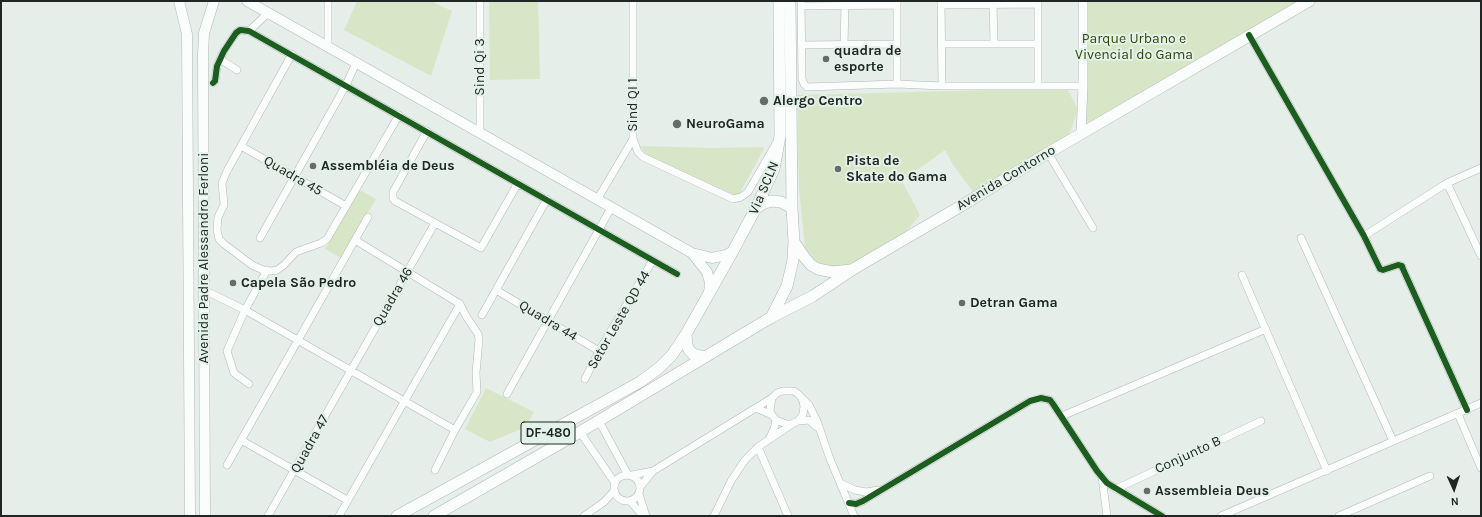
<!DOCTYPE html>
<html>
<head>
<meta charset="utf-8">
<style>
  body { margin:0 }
  #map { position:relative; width:1482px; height:517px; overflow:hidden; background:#e6eeea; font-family:Karla,sans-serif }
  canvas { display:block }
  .frame { position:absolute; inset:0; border:2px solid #202623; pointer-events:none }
  .north { position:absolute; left:1434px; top:469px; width:40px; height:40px; -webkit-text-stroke:3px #e2f2e9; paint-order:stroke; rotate:177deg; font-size:11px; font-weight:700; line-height:16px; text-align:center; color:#202623 }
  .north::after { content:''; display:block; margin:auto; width:14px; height:18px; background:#202623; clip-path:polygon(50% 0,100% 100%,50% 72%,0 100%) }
</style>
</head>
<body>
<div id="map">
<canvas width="1482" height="517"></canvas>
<div class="frame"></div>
<div class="north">N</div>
</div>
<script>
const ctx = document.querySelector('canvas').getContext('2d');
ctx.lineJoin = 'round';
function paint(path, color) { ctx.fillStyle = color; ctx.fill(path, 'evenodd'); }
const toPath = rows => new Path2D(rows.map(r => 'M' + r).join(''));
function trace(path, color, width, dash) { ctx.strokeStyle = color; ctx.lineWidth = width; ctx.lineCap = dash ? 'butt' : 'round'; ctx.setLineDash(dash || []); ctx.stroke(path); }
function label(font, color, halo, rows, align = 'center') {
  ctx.font = font + ' Karla,sans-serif'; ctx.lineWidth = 4; ctx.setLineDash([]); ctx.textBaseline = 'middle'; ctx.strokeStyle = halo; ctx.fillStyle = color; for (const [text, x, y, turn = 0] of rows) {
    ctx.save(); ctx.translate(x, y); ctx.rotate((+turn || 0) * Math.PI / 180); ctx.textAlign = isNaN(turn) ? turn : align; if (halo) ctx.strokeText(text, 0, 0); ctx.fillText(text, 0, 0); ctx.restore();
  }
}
paint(toPath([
  [357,1,431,1,452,11,431,76,344,30],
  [489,1,538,1,540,79,490,80],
  [1086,1,1301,1,1093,123,1087,122,1085,117],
  [1067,88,1078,110,1068,137,974,193,953,165,945,150,902,181,920,215,905,233,843,268,822,268,805,248,799,189,797,95],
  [640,146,712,148,763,147,764,149,738,196,698,181,649,158],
  [360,190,376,199,341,258,325,249],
  [486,388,534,412,526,427,490,442,465,429]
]), '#d8e6c8');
const minor = toPath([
  [328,1,328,47],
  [480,1,480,132],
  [801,1,802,79,804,84,807,87,897,84,942,86,1083,86],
  [941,1,942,86],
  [1038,1,1038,86],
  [993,4,994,44],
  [941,5,1038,4],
  [801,6,897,5],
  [249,31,268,13],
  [1249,35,1364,236,1380,269,1383,270,1398,265,1402,266,1403,269,1467,410],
  [941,44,1038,44],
  [802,45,896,44],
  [844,45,845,5],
  [292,54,227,171,222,183,224,205,218,217,217,230,219,239,224,244,252,265,263,270,272,271,277,270,284,265,296,252,321,243,327,239,399,115],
  [220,59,237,70],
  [213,83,215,81,217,66,224,51,236,33,240,30,249,31,677,274],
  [897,84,897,1],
  [427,131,393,192,393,198,395,201,481,248,518,183],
  [633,139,638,152,643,157,733,199,741,197,748,192,778,140],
  [241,146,346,206],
  [1048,153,1093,228],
  [1447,183,1481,256],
  [597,200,633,139,633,1],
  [1364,236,1447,183,1481,168],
  [260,238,346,85,356,63],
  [1301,238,1393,441],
  [355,240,460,304,466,316,478,334,479,339,476,373,477,392,455,430],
  [1242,275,1327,471],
  [204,290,245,310,455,430,435,470],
  [496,290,599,351],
  [482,315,547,199],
  [585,379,599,351,653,260],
  [249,384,234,373,227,351,245,310,267,270],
  [507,394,611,208],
  [802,398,804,406,803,414,798,421,792,424,786,424,776,420,772,415,770,410,772,398,777,393,783,391,794,391,798,394,809,405,817,421,830,459,854,516],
  [756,408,772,415],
  [1458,414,1481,468],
  [1062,416,1266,329],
  [599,421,628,475],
  [798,421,809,420,817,427],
  [580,432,615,483],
  [769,439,774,429,776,420],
  [241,440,347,500],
  [758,447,788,516],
  [227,465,368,217],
  '614 488a13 13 0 1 1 26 0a13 13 0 1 1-26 0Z',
  [632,475,653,471],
  [1102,477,1107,516],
  [840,483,855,490,866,492,879,490],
  [641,486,653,471,772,398],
  [1116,489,1261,421],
  [639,494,646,516],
  [630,501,643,516],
  [849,503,856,504,863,501,1030,401,1041,398,1050,400,1053,404,1097,471,1107,483,1162,516],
  [268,516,435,223],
  [339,516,460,304],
  [584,516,604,502,614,491],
  [714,516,731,481,745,460,758,447,792,424],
  [1221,516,1481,403],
  [1339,516,1430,476]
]);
const tertiary = toPath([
  [1081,134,1083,86,1083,1]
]);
const secondary = toPath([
  [179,1,187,34,190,516],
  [247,1,692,253,712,258,726,255,733,251],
  [692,253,707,272,710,283,709,293],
  [205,516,203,55,204,33,214,1]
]);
const primary = toPath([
  [757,208,762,204,771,201,781,202,792,208],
  [794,242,805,258,811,265,818,269,833,272,850,270],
  [771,318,787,286,793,260,794,242,792,208,790,1],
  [686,334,687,345,689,350,693,354,705,357],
  [397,516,640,382,659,368,672,355,686,334,733,251,756,208,774,169,780,136,779,1],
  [434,516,580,432,770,318,813,296,855,268,961,206,1048,153,1309,1]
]);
trace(minor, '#b2b8b5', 8);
trace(tertiary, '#b2b8b5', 10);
trace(secondary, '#b2b8b5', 11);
trace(primary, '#b2b8b5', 12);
trace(minor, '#fbfcfc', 7);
trace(tertiary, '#fbfcfc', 9);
trace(secondary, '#fbfcfc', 10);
trace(primary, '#fbfcfc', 11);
trace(toPath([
  [1249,35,1364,236,1380,269,1383,270,1398,265,1402,266,1403,269,1467,410],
  [213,83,215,81,217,66,224,51,236,33,240,30,249,31,677,274],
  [849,503,856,504,863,501,1030,401,1041,398,1050,400,1053,404,1097,471,1107,483,1162,516]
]), '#1b5e20', 6);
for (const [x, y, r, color] of [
  [826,59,4,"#656c69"],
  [764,101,5,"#656c69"],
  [677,124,5,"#656c69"],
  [313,166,4,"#656c69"],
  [838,169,4,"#656c69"],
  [233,283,4,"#656c69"],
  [962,303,4,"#656c69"],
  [1147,491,4,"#656c69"]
]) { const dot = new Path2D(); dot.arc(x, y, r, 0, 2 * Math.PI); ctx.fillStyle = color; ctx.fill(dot); trace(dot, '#e2f2e9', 1.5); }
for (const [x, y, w] of [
  [548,433,54]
]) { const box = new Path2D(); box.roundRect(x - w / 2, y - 11, w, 22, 3); ctx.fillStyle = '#e2f2e9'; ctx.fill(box); trace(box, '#202623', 1); }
label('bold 13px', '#202623', null, [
  ["DF-480",548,433]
]);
label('14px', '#334409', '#e2f2e9', [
  ["Parque Urbano e",1134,39],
  ["Vivencial do Gama",1134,55]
]);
label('bold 14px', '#202623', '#e2f2e9', [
  ["quadra de",834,51],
  ["esporte",834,67],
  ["Alergo Centro",773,101],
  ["NeuroGama",686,124],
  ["Pista de",846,161],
  ["Skate do Gama",846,177],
  ["Assembléia de Deus",321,166],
  ["Capela São Pedro",241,283],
  ["Detran Gama",970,303],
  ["Assembleia Deus",1155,491]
], 'left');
label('14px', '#202623', '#e2f2e9', [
  ["Sind Qi 3",480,67,-90],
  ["Sind QI 1",633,105,-90],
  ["Quadra 45",293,176,30],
  ["Avenida Contorno",1006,178,-31],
  ["Via SCLN",764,188,-67],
  ["Avenida Padre Alessandro Ferloni",204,258,-90],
  ["Quadra 46",393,297,-60],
  ["Setor Leste QD 44",619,320,-60],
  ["Quadra 44",548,321,31],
  ["Quadra 47",310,444,-61],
  ["Conjunto B",1188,455,-25]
]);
</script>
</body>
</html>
